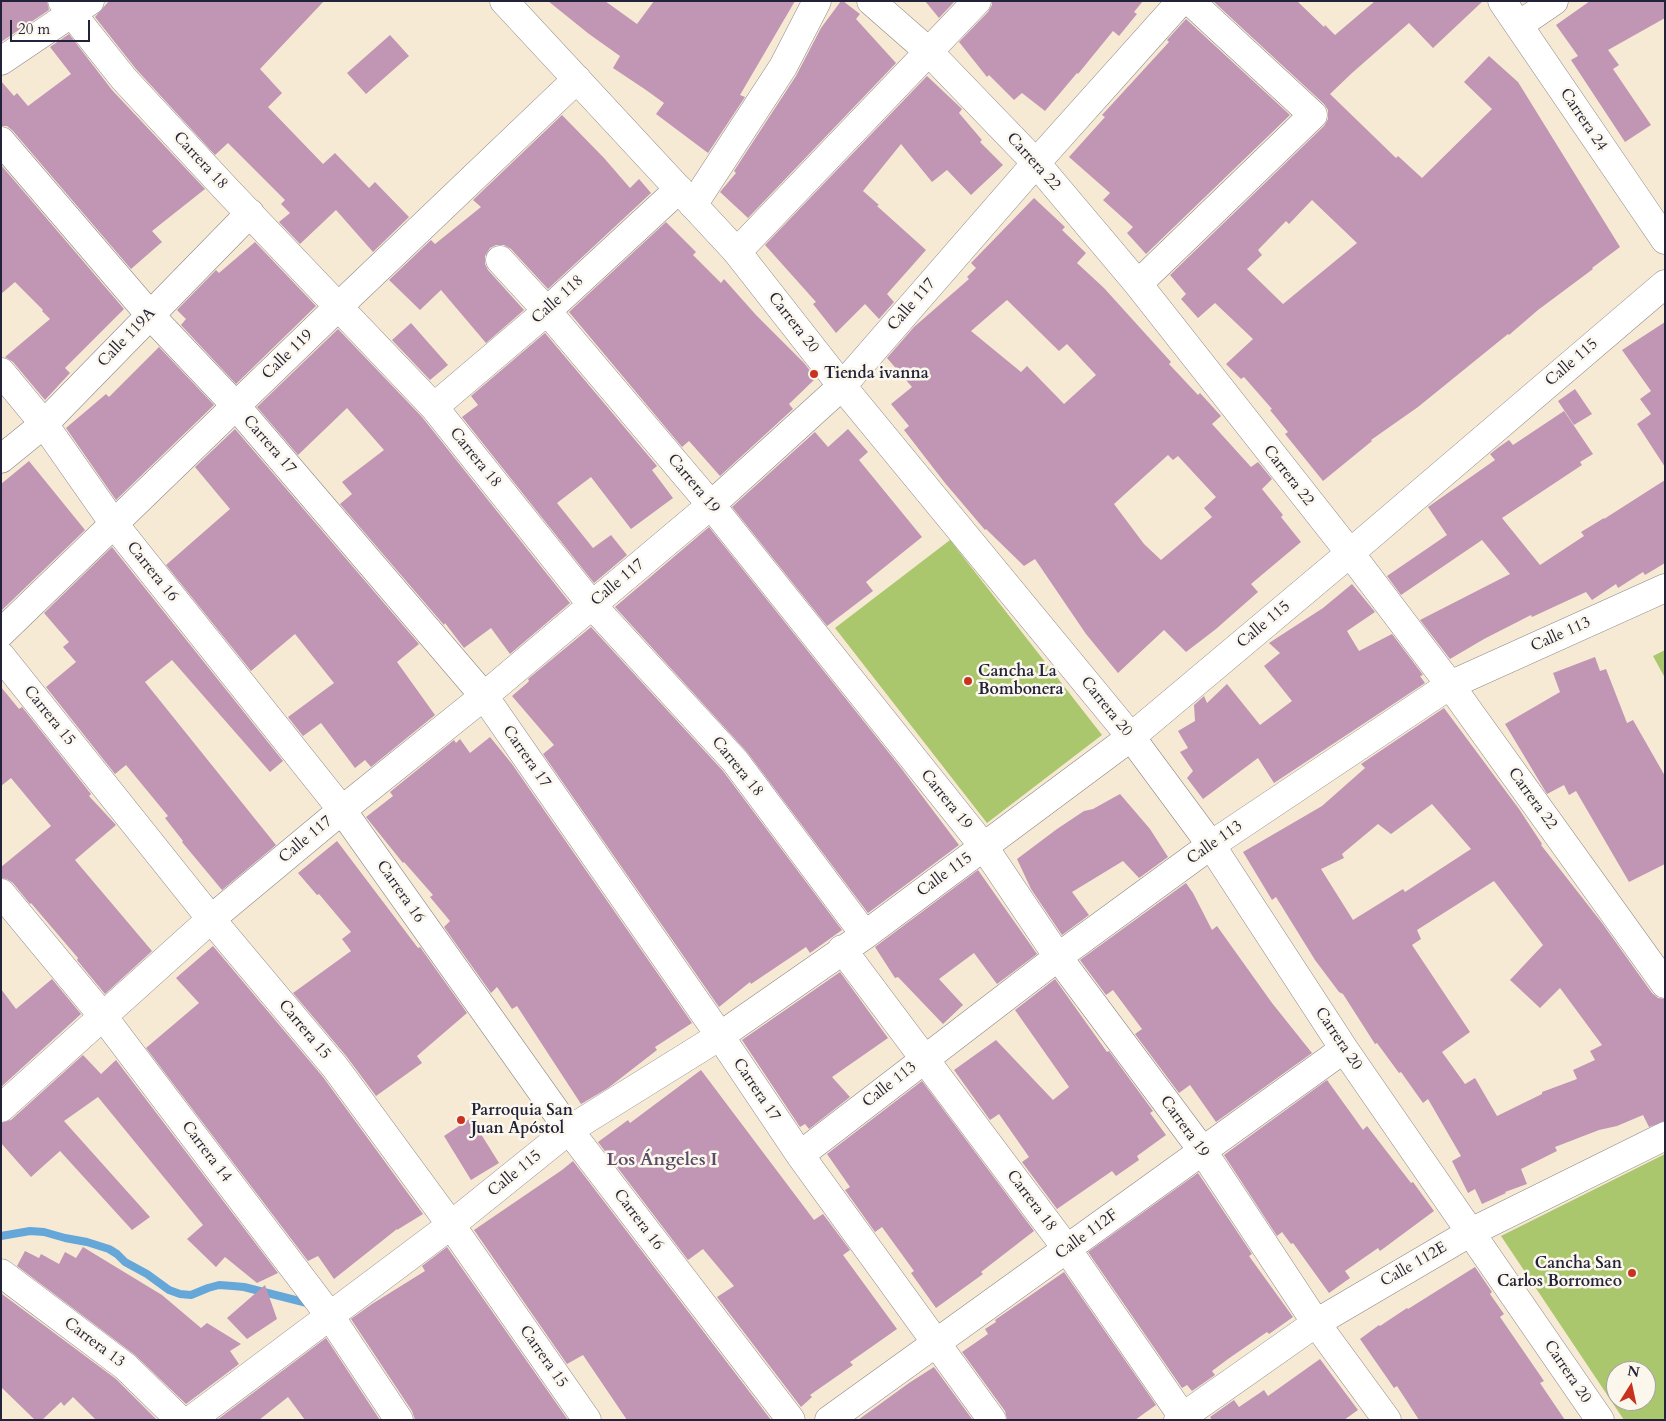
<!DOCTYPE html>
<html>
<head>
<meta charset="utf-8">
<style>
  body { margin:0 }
  #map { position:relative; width:1666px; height:1421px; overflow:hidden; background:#f6ead4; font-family:Cardo,serif }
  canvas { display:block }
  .frame { position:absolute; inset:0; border:2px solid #22223b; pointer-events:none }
  .north { position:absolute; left:1606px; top:1361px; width:50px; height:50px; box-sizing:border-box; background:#fbf7ec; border:1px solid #a4a2a5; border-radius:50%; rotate:10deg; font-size:14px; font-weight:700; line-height:20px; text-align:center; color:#22223b }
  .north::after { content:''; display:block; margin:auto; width:18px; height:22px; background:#c8321e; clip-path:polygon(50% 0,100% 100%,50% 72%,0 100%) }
  .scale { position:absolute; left:10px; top:20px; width:80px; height:22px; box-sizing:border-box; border:2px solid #22223b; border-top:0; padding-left:6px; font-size:15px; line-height:18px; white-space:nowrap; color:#22223b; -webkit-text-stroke:4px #fbf7ec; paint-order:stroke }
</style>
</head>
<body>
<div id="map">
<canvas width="1666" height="1421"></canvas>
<div class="frame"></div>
<div class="north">N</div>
<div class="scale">20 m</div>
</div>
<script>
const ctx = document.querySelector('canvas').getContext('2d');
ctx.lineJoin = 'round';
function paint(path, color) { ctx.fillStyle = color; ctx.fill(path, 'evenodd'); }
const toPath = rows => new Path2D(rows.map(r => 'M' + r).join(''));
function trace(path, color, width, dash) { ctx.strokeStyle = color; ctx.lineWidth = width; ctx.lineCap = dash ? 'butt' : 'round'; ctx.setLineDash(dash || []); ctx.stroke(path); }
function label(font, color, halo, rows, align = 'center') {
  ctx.font = font + ' Cardo,serif'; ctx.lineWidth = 5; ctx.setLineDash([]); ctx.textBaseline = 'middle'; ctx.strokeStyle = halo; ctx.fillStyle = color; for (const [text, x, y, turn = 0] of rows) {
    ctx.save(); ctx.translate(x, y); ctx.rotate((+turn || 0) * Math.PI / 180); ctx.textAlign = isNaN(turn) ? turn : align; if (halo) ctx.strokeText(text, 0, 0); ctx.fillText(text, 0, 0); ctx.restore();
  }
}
paint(toPath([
  [950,540,1102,735,987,823,835,628],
  [1665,650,1665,678,1653,656],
  [1665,1154,1665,1420,1624,1420,1501,1236],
  [1616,1371,1646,1371,1646,1401,1616,1401]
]), '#abc76e');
trace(toPath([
  [1,1236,30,1231,44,1232,65,1238,87,1242,109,1249,117,1254,125,1262,147,1274,169,1290,180,1294,191,1295,208,1288,219,1285,233,1286,244,1287,311,1304]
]), '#64a7d8', 8);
paint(toPath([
  [1,1,47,1,49,10,1,42],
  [109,1,324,1,260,69,282,93,268,107,323,164,335,153,369,188,375,182,409,217,373,252,336,210,300,244,279,222,290,213,281,204,285,200,228,143,215,155,136,69,95,17],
  [548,1,605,1,637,24,654,1,795,1,740,95,745,97,708,153,656,114,664,103,646,90,613,68,620,56,589,34],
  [841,1,843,1,860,14,856,19,896,63,748,218,720,192,736,173,734,171,796,76,821,28],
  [925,1,955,1,939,18],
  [992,1,1143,1,1134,12,1137,14,1119,36,1113,31,1078,74,1077,73,1045,111,1022,93,1014,100,989,75,987,77,959,42,988,12,992,5],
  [1213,1,1297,1,1324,27,1325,25,1335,35,1375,1,1483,1,1433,48,1409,23,1352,73,1330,94,1396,158,1398,156,1422,178,1492,109,1464,82,1489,56,1518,82,1620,247,1592,268,1593,269,1538,310,1509,335,1508,334,1418,407,1371,440,1372,441,1323,481,1285,434,1288,432,1270,410,1272,409,1244,377,1241,379,1226,364,1253,339,1215,303,1198,318,1181,299,1186,294,1170,275,1324,126,1328,119,1328,110,1324,104],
  [1312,200,1357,243,1283,304,1247,269,1262,255,1258,250,1286,221,1289,224],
  [1590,1,1665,1,1665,18,1608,50,1619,65,1613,69,1651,125,1625,142,1571,60,1578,56,1556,25],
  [1186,19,1290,115,1146,254,1127,233,1133,227,1103,200,1110,193,1069,157,1105,117,1102,115,1169,42,1167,40],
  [69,34,112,90,205,189,152,231,162,242,131,269,13,131,7,126,1,126,1,81,14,96,17,93,28,106,71,74,50,47],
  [390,35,409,56,366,94,347,73],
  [927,76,962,109,959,113,982,140,980,142,1003,165,971,195,947,170,932,182,901,144,863,191,879,205,877,206,926,250,887,294,894,302,879,319,865,304,836,333,813,304,816,302,765,245],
  [562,115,604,158,630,188,639,179,651,193,548,289,511,249,504,245,496,245,490,248,485,256,485,264,488,270,524,310,486,343,441,290,420,310,389,280,431,240,435,244,481,207,473,200],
  [1,165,124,309,65,368,70,373,45,400,13,362,5,357,50,319,42,311,43,310,15,282,1,294],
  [1034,198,1065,227,1062,230,1086,253,1077,263,1104,288,1171,362,1169,364,1198,395,1200,393,1221,416,1212,424,1251,467,1258,462,1272,479,1262,489,1283,515,1281,517,1301,542,1251,584,1258,592,1216,629,1186,652,1164,630,1118,673,1086,634,1035,559,1024,566,986,529,985,530,945,483,904,430,909,426,891,404,912,387,887,358,914,327,969,279,967,277,976,268,971,263],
  [1007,300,1059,351,1067,344,1096,375,1064,404,1027,366,1021,372,971,331],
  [1168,455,1173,460,1178,456,1216,497,1204,508,1212,517,1161,560,1144,544,1114,504],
  [666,222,696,252,693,255,721,283,724,279,756,315,804,363,816,378,789,404,793,409,720,476,689,441,682,447,569,312],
  [255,242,316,306,236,384,181,325,186,319,177,310,216,270,219,273],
  [1665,322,1665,467,1637,424,1651,414,1640,399,1651,391,1622,350],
  [411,323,448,365,430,380,392,340],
  [338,329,422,417,570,603,510,654,491,628,464,648,445,623,444,625,340,504,352,494,342,482,384,450,347,408,298,455,257,407],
  [545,333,657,466,652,470,673,498,631,529,591,477,557,503,593,548,611,535,627,555,594,583,462,417,478,405,471,396],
  [159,347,214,405,116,500,66,428,106,394,109,397],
  [1575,389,1592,414,1574,425,1558,401],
  [1564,411,1593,454,1580,462,1582,465,1502,518,1540,565,1584,536,1581,532,1604,518,1604,519,1665,480,1665,563,1645,575,1643,572,1618,588,1616,584,1592,600,1586,592,1532,617,1531,615,1484,639,1450,659,1420,620,1510,574,1482,540,1401,595,1387,576,1447,535,1428,507,1495,460,1490,454,1499,447,1509,440,1513,445],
  [235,429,419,644,397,662,435,715,371,767,365,760,355,768,321,723,303,736,288,717,334,683,295,634,251,671,166,565,230,509,195,467],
  [848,429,868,452,859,460,922,537,866,582,873,591,827,626,732,507,815,432,828,447],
  [29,461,85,530,1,611,1,484],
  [709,527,901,768,959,845,868,913,747,752,615,607],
  [112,547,283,761,270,772,172,660,145,682,276,845,222,890,182,842,183,841,165,818,168,816,126,765,115,774,46,687,76,662,63,647,69,642,44,613],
  [1352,584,1375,612,1347,631,1359,651,1392,634,1423,675,1420,676,1425,683,1274,783,1258,758,1203,799,1187,778,1193,771,1180,752,1188,748,1178,731,1195,721,1194,705,1204,696,1207,703,1227,684,1260,725,1292,701,1264,666,1280,653,1269,643,1323,608],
  [591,627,723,771,842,930,810,953,806,947,751,984,750,982,719,1007,543,754,554,745,512,696,526,684,529,681,528,679],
  [1595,657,1600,671,1606,669,1627,723,1633,720,1665,776,1665,864,1629,882,1576,791,1569,795,1564,785,1547,794,1505,724,1560,692,1553,673],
  [1,687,19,709,22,707,91,794,89,796,116,825,75,860,152,951,105,994,77,960,78,958,31,903,30,904,13,883,7,879,1,878,1,867,51,826,11,778,1,786],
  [1444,708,1519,809,1542,844,1541,845,1602,923,1652,993,1658,998,1665,999,1665,1121,1649,1127,1643,1115,1617,1126,1599,1130,1555,1147,1557,1151,1521,1169,1527,1184,1505,1192,1506,1193,1482,1204,1475,1189,1468,1193,1452,1161,1461,1156,1428,1099,1423,1103,1401,1072,1399,1073,1377,1043,1375,1044,1343,994,1339,992,1315,960,1276,897,1272,900,1243,852,1322,806,1365,768,1361,764],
  [1432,804,1471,849,1405,892,1403,889,1353,920,1321,869,1344,858,1342,854,1378,824,1391,834],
  [1494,881,1543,945,1510,980,1540,1008,1560,988,1602,1045,1590,1051,1595,1060,1573,1070,1577,1079,1542,1092,1542,1094,1497,1116,1475,1078,1465,1084,1442,1052,1470,1032,1412,945,1421,939,1417,930],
  [490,737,512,764,692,1023,655,1047,657,1050,608,1088,581,1104,517,1006,512,1009,497,987,491,993,444,927,450,921,430,897,433,895,404,862,403,863,366,817,393,796,390,792,454,740,456,743,460,739,470,753],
  [1120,794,1150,829,1168,857,1139,878,1123,861,1072,892,1089,915,1062,935,1031,889,1017,859,1057,829,1084,811,1093,809],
  [337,841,418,948,420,947,467,1013,417,1056,422,1063,376,1096,347,1057,293,993,351,951,342,939,351,932,319,894,317,895,298,873],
  [978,870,1037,954,997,984,974,953,939,979,963,1005,943,1024,898,977,895,978,875,947],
  [1186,883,1193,893,1212,930,1217,926,1272,1003,1312,1053,1216,1122,1190,1085,1179,1093,1135,1034,1142,1029,1113,990,1106,995,1080,960],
  [213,946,323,1077,423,1214,397,1230,397,1229,334,1279,318,1256,308,1261,146,1048,199,1003,176,978],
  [840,972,888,1038,832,1077,850,1097,809,1129,805,1124,800,1127,742,1040],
  [52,979,81,1014,1,1087,1,989,16,1009],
  [1055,979,1107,1052,1109,1051,1153,1111,1150,1113,1166,1135,1137,1156,1139,1160,1116,1176,1112,1171,1057,1209,1022,1162,1029,1157,999,1114,990,1120,954,1070,996,1040,1053,1100,1069,1087,1015,1010],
  [83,1055,101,1074,116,1060,278,1273,257,1283,225,1257,216,1267,187,1239,203,1225,98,1097,64,1121,150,1217,132,1230,60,1151,31,1177,1,1143,1,1123,11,1120],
  [701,1070,814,1220,823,1214,850,1250,843,1255,897,1329,850,1362,853,1365,810,1395,812,1397,801,1407,717,1297,734,1286,703,1249,688,1260,598,1142,628,1120,630,1123],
  [1327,1080,1363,1130,1367,1126,1411,1183,1413,1182,1434,1211,1380,1251,1378,1248,1345,1271,1350,1278,1329,1293,1293,1243,1291,1244,1282,1232,1277,1236,1224,1155],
  [922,1081,1034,1231,981,1272,983,1274,936,1308,911,1273,914,1271,882,1227,875,1232,845,1190,850,1187,827,1154],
  [471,1118,499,1163,471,1180,444,1136],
  [573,1161,771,1420,627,1420,583,1355,567,1364,474,1230,562,1170],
  [1198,1173,1252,1254,1249,1256,1293,1317,1269,1334,1267,1332,1228,1359,1212,1371,1215,1375,1192,1391,1187,1385,1182,1388,1088,1252],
  [83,1247,162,1295,201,1328,207,1323,241,1344,230,1351,239,1364,186,1404,135,1355,17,1266,25,1251,39,1258,41,1254,59,1264,65,1252,76,1258],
  [447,1247,568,1420,415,1420,412,1411,351,1319,372,1304,425,1271,422,1266],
  [1475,1267,1492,1292,1490,1294,1504,1314,1500,1317,1544,1381,1540,1383,1565,1420,1419,1420,1397,1386,1394,1388,1360,1339,1379,1325,1380,1326,1407,1308,1408,1309],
  [1064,1272,1156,1405,1135,1420,1007,1420,1005,1411,962,1352,988,1334,985,1329,996,1322,995,1320],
  [265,1285,277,1319,247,1339,227,1318],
  [2,1294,116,1379,157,1420,96,1420,73,1397,64,1406,61,1402,42,1420,35,1420,1,1387],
  [326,1338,380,1420,305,1420,288,1397,259,1420,217,1420],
  [1320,1359,1358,1410,1344,1420,1212,1420,1210,1417,1234,1400,1239,1407,1264,1390,1268,1396],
  [934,1367,972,1419,858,1420,909,1383]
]), '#c096b4');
const minor = toPath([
  [62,1,124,79,227,190,434,407,592,605,735,761,865,935],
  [504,1,737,252,842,386,1131,737,1211,845,1344,1049,1600,1420],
  [871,1,928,51,1036,163,1138,284,1350,553,1450,685,1665,984],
  [1502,1,1665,240],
  [1519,25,1554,1],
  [1,61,90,1],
  [1,141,150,315,236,406,484,696,720,1036,800,1155,992,1420],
  [693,205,783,67,817,1],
  [737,252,977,1],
  [500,260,547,311,711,505,984,847,1058,957,1202,1150,1316,1323,1387,1420],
  [1138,284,1313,115,1190,1],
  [1,372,44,424,114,524,342,810,569,1130,791,1420],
  [434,407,547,311,679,189],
  [1,459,44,424,250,213],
  [1,633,338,307,577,79],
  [1,656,211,919,335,1067,451,1225,587,1420],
  [1,893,102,1015,330,1316,399,1420],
  [842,949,1067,1249,1185,1420],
  [1,1108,211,919,342,810,484,696,711,505,842,386,1036,163,1181,1],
  [800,1155,1058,957,1211,845,1450,685,1665,588],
  [1,1273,126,1367,180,1420],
  [191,1420,451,1225,569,1130,720,1036,865,935,1131,737,1350,553,1665,284],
  [829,1420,1344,1049],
  [1178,1420,1316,1323,1471,1232,1665,1136]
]);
trace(minor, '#8c8688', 29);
trace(minor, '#fff', 28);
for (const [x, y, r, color] of [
  [814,374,5,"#c8321e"],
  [968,681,5,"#c8321e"],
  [461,1120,5,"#c8321e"],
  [1632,1273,5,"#c8321e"]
]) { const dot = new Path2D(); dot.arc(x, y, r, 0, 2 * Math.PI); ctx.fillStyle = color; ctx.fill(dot); trace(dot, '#fbf7ec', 2); }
label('16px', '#22223b', '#fbf7ec', [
  ["Carrera 24",1583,120,56],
  ["Carrera 18",200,161,47],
  ["Carrera 22",1033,162,48],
  ["Calle 118",558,300,-42],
  ["Calle 117",912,305,-49],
  ["Carrera 20",793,323,52],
  ["Calle 119A",127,338,-46],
  ["Calle 119",288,355,-44],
  ["Calle 115",1572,363,-41],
  ["Carrera 17",269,445,49],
  ["Carrera 18",475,458,51],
  ["Carrera 22",1288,476,52],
  ["Carrera 19",693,484,50],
  ["Carrera 16",152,572,51],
  ["Calle 117",618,583,-40],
  ["Calle 115",1264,625,-40],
  ["Calle 113",1561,635,-24],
  ["Carrera 20",1106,707,51],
  ["Carrera 15",49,716,51],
  ["Carrera 17",526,757,55],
  ["Carrera 18",737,767,51],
  ["Carrera 22",1532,799,54],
  ["Carrera 19",946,800,51],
  ["Calle 117",306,840,-40],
  ["Calle 113",1215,843,-35],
  ["Calle 115",945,875,-36],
  ["Carrera 16",400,892,55],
  ["Carrera 15",304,1030,50],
  ["Carrera 20",1338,1039,56],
  ["Calle 113",890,1085,-38],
  ["Carrera 17",756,1090,56],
  ["Carrera 19",1184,1127,54],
  ["Carrera 14",206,1152,53],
  ["Calle 115",515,1174,-39],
  ["Carrera 18",1031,1201,53],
  ["Carrera 16",638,1220,53],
  ["Calle 112F",1087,1235,-36],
  ["Calle 112E",1414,1265,-30],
  ["Carrera 13",94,1343,37],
  ["Carrera 15",543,1357,55],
  ["Carrera 20",1567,1372,56]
]);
label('bold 16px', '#22223b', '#fbf7ec', [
  ["Tienda ivanna",824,374],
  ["Cancha La",978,672],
  ["Bombonera",978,690],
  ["Parroquia San",471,1111],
  ["Juan Apóstol",471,1129],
  ["Cancha San",1622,1264,"right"],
  ["Carlos Borromeo",1622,1282,"right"]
], 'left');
label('bold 18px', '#594b65', '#fbf7ec', [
  ["Los Ángeles I",662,1161]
]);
</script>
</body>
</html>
